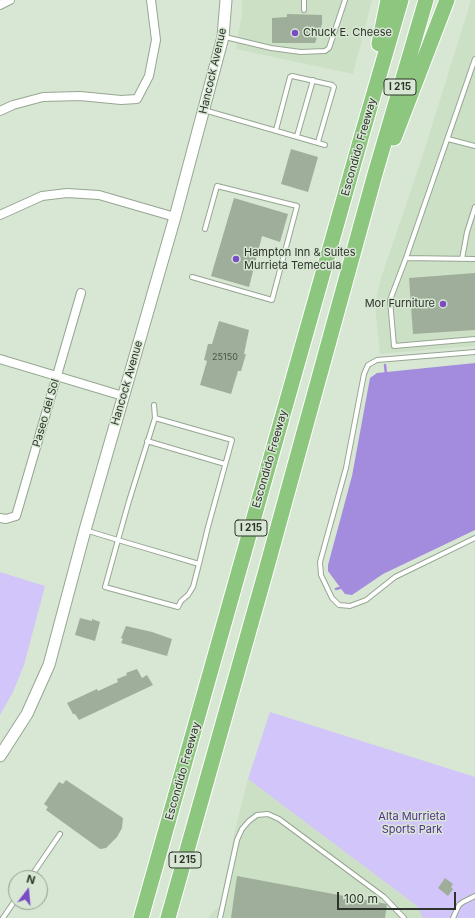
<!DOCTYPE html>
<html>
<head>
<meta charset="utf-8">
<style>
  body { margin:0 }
  #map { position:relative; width:475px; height:918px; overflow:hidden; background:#d7e7d3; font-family:Inter,sans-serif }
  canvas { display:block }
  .north { position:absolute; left:8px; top:870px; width:40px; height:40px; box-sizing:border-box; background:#d7e7d3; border:1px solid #939f90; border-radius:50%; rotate:16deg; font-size:11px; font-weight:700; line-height:16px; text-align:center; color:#2e342c }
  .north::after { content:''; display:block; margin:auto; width:14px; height:18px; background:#7a4dc6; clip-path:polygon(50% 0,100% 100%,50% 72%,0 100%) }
  .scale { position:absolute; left:337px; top:892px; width:119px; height:18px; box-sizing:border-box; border:2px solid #2e342c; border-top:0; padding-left:5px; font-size:12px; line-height:14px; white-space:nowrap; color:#2e342c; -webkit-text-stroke:3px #d7e7d3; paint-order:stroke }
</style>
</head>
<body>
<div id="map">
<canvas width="475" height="918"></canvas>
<div class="north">N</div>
<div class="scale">100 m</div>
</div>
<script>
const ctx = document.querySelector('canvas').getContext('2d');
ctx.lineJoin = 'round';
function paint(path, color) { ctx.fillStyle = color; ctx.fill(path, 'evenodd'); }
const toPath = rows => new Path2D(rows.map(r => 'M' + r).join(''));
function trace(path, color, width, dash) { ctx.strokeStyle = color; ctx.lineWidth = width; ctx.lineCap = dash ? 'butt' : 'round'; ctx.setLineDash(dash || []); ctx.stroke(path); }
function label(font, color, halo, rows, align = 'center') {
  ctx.font = font + ' Inter,sans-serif'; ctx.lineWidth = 3; ctx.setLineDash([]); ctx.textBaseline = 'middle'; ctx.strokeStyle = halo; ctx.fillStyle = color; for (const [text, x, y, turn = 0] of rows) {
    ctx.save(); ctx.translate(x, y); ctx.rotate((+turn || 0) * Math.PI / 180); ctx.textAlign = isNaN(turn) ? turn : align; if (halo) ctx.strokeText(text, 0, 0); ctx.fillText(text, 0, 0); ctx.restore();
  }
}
paint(toPath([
  [242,0,372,0,353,74,236,49,242,13],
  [471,0,475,0,475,346,380,354,375,304,380,281,422,158],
  [248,779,417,906,423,918,209,918,210,914,220,906,234,835]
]), '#cbe0c5');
paint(toPath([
  [0,572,45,586,24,665,13,692,0,715],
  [270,712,475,777,475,918,423,918,417,906,248,779]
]), '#d2c5fa');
paint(toPath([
  [475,363,475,530,383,574,352,595,345,594,328,571,328,565,352,476,370,378,377,373]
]), '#a38bdd');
trace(toPath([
  [385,365,386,374],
  [336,589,343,587]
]), '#a38bdd', 2.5);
paint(toPath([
  [287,14,322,15,322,24,315,43,272,43,272,18,287,17],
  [291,149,318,157,308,192,281,184],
  [234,198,288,214,280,242,262,236,249,287,211,276],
  [475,273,475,330,413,334,409,278],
  [219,321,249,330,244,354,246,354,241,371,238,371,231,394,200,385,207,361,204,360,208,344,212,344],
  [80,618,92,621,92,619,100,622,95,641,75,635],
  [126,626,152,632,172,639,167,656,121,643,123,639,121,638],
  [137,669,142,678,147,675,153,685,79,720,75,714,73,714,67,703,97,689,98,691,118,682,117,679,127,675,126,673],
  [66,780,123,818,122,828,117,837,106,848,100,849,46,810,48,807,44,804,59,782,63,784],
  [237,876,387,904,385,918,231,918],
  [445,878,453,884,451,887,453,889,448,896,438,888]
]), '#9fae9b');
const service = toPath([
  [304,10,304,0],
  [225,37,271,48,301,52,325,51,329,48,345,0],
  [204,110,325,145],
  [276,130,290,77,292,76,332,85,334,87,318,142],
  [297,136,313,80],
  [448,139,475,146],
  [406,258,475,59],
  [462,259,467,232,475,207],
  [475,259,406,258,390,300,394,346,475,339],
  [192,277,272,300,297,206,217,186,205,229],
  [475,352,377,360,368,365,364,374,346,468,320,562,321,575,332,598,339,605,350,606,366,600,395,577,475,538],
  [154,405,155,418],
  [147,441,225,464],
  [85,530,118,540,199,564,208,527,232,440,155,418,129,501,118,540,105,587,178,607,181,601,188,595,193,587,199,564],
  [30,878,60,834],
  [3,918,16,899],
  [220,918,237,840,242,829,249,821,257,815,268,814,279,819,384,897,404,918],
  [453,918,459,905,463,902,475,896]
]);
const minor = toPath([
  [0,5,10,0],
  [0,111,13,105,43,97,80,96,121,100,137,99,149,76,156,40,151,0],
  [0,215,42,196,67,193,99,195,175,217],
  [0,359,123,396],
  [0,518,6,519,16,516,81,293]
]);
const secondary = toPath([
  [0,756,27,714,49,665,85,530,175,217,223,37,226,0]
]);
const motorway = toPath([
  [379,44,388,0],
  [394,138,447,0],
  [141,918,361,138,401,0],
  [168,918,265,574,375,174,426,0]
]);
trace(service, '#97a693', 6);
trace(minor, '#97a693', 10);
trace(secondary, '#97a693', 13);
trace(motorway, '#fff', 17);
trace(service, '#fff', 4);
trace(minor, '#fff', 8);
trace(secondary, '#fff', 11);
trace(motorway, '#8dc67e', 15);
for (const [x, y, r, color] of [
  [295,33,4,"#7a4dc6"],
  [236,259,4,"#7a4dc6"],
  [443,304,4,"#7a4dc6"]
]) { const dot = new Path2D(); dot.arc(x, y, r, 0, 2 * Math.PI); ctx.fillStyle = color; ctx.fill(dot); trace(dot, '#d7e7d3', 1.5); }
label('9px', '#4a5248', null, [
  ["25150",225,357]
]);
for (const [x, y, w] of [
  [400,87,32],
  [251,528,32],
  [185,860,32]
]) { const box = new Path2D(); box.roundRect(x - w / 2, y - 8, w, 16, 3); ctx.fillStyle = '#d7e7d3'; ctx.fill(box); trace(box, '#2e342c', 1); }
label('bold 10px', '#2e342c', null, [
  ["I 215",400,87],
  ["I 215",251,528],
  ["I 215",185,860]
]);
label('11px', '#2e342c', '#d7e7d3', [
  ["Chuck E. Cheese",303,33],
  ["Hampton Inn & Suites",244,253],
  ["Murrieta Temecula",244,266],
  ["Mor Furniture",435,304,"right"]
], 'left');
label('11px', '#2e342c', '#d7e7d3', [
  ["Hancock Avenue",213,71,-77],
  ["Escondido Freeway",359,147,-74],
  ["Hancock Avenue",127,383,-74],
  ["Paseo del Sol",46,413,-74],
  ["Escondido Freeway",270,459,-74],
  ["Escondido Freeway",183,771,-74]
]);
label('11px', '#542f8f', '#d7e7d3', [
  ["Alta Murrieta",412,817],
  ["Sports Park",412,830]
]);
</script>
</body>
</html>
